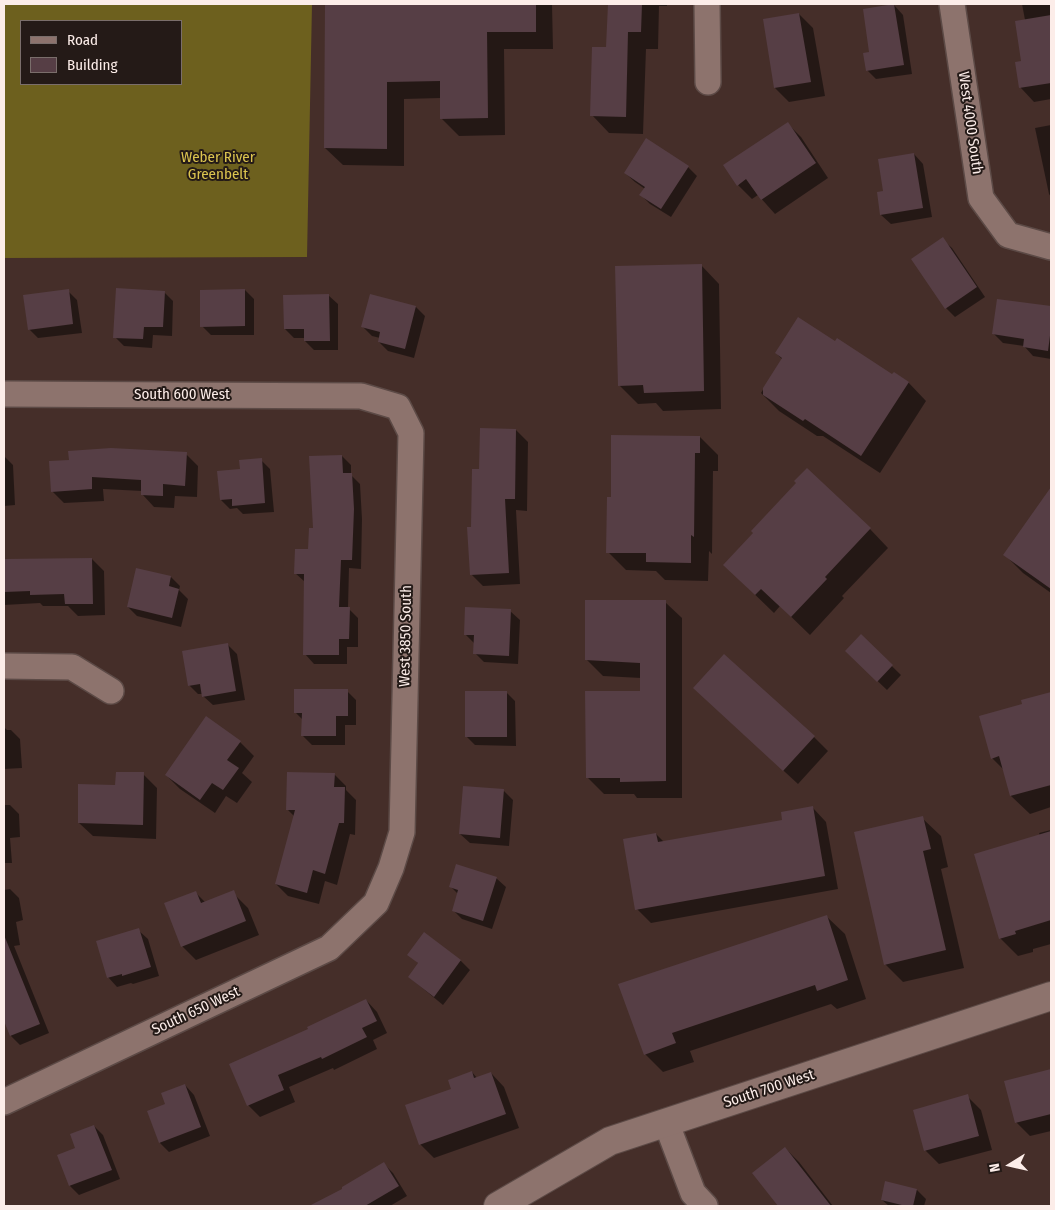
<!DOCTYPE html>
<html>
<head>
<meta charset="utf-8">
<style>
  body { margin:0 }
  #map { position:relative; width:1055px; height:1210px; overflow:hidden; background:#452e29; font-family:"Fira Sans Condensed",sans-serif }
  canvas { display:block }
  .frame { position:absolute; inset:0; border:5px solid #fcede9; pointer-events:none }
  .legend { position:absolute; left:20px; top:20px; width:162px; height:65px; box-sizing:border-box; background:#241a17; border:1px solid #7a6e6b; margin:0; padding:6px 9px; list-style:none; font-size:15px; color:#fcede9 }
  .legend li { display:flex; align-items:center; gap:10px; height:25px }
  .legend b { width:25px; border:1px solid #7a6e6b }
  .north { position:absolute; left:985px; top:1140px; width:50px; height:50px; -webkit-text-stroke:4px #241a17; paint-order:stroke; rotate:260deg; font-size:14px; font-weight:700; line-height:20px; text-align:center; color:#fcede9 }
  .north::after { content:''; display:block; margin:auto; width:18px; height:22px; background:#fcede9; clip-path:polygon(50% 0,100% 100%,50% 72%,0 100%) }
</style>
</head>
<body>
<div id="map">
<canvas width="1055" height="1210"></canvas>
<div class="frame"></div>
<ul class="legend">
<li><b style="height:6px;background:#8d736d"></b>Road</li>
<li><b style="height:14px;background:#563e45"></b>Building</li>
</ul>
<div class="north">N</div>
</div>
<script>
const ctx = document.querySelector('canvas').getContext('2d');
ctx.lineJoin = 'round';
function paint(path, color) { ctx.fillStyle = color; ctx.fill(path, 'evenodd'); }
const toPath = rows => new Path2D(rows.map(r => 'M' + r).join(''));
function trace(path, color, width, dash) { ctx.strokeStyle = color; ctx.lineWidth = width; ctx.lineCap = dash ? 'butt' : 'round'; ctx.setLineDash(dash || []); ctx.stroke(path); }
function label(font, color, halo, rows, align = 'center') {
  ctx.font = font + ' "Fira Sans Condensed",sans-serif'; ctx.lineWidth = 4; ctx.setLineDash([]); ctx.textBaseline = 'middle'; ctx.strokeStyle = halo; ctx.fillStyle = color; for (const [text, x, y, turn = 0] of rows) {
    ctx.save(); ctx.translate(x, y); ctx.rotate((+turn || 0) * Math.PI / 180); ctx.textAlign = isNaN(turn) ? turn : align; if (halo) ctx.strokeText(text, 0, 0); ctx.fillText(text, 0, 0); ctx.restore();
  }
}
paint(toPath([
  [4,4,312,4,307,257,4,258],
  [21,21,181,21,181,84,21,84]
]), '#6d601e');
paint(toPath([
  [327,4,552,4,553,49,504,49,505,135,459,136,441,118,441,98,404,99,404,166,343,165,325,148],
  [609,4,667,4,667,6,659,6,658,49,646,49,643,134,609,133,592,115,607,49],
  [1022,4,1051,4,1051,99,1034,102,1021,88,1017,63,1023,62,1025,20],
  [894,5,903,15,912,74,876,79,867,70,871,53],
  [799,14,813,28,825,96,789,102,775,88,765,20],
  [787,123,801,137,828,178,775,214,758,195,752,199,738,185],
  [1051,125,1051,197,1049,194,1035,128],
  [914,154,923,164,932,217,891,224,881,215,885,192],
  [688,167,697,176,671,217,650,204,641,195,645,189,635,182,625,173],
  [942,239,952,248,985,297,955,317,946,308],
  [701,265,719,284,721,409,663,411,656,403,638,404,619,385],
  [245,290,254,299,254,335,211,335,202,326],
  [68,291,77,300,82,333,38,338,29,329],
  [164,292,173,301,172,336,153,335,152,348,124,346,115,337],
  [328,295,338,304,338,350,314,350,305,341,305,338,294,338,285,329],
  [998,300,1051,307,1051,359,1033,356,1024,346,1003,343,994,334],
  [416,307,425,316,414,358,388,351,379,342,380,338,372,336,363,327],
  [836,342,893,376,908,382,926,401,880,473,823,436,817,436,779,411,761,393,782,359,776,353],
  [516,430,528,442,527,511,516,510,520,584,483,586,471,574,472,528,480,470],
  [700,437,718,455,718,471,713,471,712,554,709,551,708,581,665,580,656,571,626,570,608,552,612,498],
  [186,454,198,466,197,497,175,496,174,508,154,507,142,494,142,491,103,489,104,501,64,503,52,491,50,462],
  [4,456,13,465,15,505,4,506],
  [342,456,351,465,351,475,360,484,362,519,361,569,349,568,348,608,358,618,358,647,347,647,347,664,314,664,305,654,305,582,295,573,310,550,314,530],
  [261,460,270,469,274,512,243,514,237,508,230,509,221,500,241,470],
  [798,483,870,529,888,548,842,596,844,598,810,635,780,606,774,613,743,583],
  [1045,499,1051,503,1051,593,1023,573,1005,555],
  [92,559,104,571,105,615,78,616,68,606,43,606,40,603,4,605,4,561],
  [171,577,180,586,179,590,188,599,181,627,137,616,128,607],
  [665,602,682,618,682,798,637,798,634,794,604,794,587,777,641,692,641,678,603,676,586,659],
  [510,611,520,620,518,664,484,662,475,653,474,643,465,634],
  [861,636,901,675,887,690,846,651],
  [228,645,237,654,245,700,213,705,203,696,203,694,198,694,189,685],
  [347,691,356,700,356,725,345,725,345,745,312,745,303,736,303,720,296,713],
  [506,692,515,701,516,746,475,745,466,736],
  [1051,694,1051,807,1030,814,1011,796,1004,770,992,758,1024,705,1023,701],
  [709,702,814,737,828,751,798,784],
  [4,727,7,730,11,730,20,739,22,768,4,769],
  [240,742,254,756,242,773,252,782,237,803,226,796,215,813,180,789,166,775],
  [143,774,157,788,156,839,93,836,79,823],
  [334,774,346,786,346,790,356,800,355,835,350,834,337,885,325,881,319,904,288,896,276,884,295,817,288,810],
  [504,791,513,800,509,846,470,843,460,834],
  [4,805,10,805,19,814,20,837,10,838,12,863,4,863],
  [813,808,826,822,838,889,651,923,637,909,656,834,664,842,783,821],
  [922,818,941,836,948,867,941,869,964,968,903,982,885,964],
  [1051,830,1051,944,1033,949,1033,952,1018,956,1000,938,1040,836,1039,833],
  [496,878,506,887,492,929,462,919,453,910,458,894,450,886],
  [10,889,19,898,23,920,16,922,20,945,14,946,49,1033,20,1045,11,1036,4,1017,4,890],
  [195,892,206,903,234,894,248,908,259,935,196,960,182,946],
  [826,916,845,934,866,999,837,1009,831,1004,690,1051,694,1062,663,1072,645,1054,620,985],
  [138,930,148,939,159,976,133,984,131,983,117,987,108,977],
  [424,933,461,961,470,970,443,1005,409,977,419,964,409,954],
  [366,1000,377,1012,387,1033,373,1040,377,1049,334,1070,333,1068,289,1087,295,1102,260,1117,248,1105,231,1065,310,1030],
  [1051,1070,1051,1131,1030,1136,1016,1122,1005,1082],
  [472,1072,477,1078,491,1073,504,1087,519,1128,434,1158,420,1144,452,1090],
  [185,1085,194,1095,210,1136,169,1152,160,1143,167,1105],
  [967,1096,981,1110,992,1150,939,1164,925,1150],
  [94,1126,103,1135,120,1179,79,1195,70,1186,59,1156,77,1149],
  [785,1148,799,1162,833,1206,779,1206,753,1173],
  [384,1164,393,1173,407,1196,390,1206,312,1206,344,1189],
  [886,1183,917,1190,926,1199,924,1206,889,1206,882,1200]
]), '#0007');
paint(toPath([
  [325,4,536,4,536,32,487,32,488,118,440,119,440,81,387,82,387,149,324,148],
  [608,4,642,4,641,32,628,32,626,117,590,116,592,47,606,47],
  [894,4,904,65,866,71,863,53,869,52,863,9],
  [799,13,811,82,774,88,763,19],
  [1051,15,1051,83,1019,88,1015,62,1021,61,1015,21],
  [788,122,816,163,761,200,746,179,737,186,723,165],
  [646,138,689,166,661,209,639,195,645,187,624,173],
  [914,153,923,208,880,215,877,192,883,191,878,159],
  [943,237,977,287,945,309,911,259],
  [702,264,704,391,644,393,643,385,618,386,615,266],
  [116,288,165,291,163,327,144,327,143,339,113,338],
  [69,289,73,324,28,330,23,295],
  [245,289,245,326,200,327,200,290],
  [329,294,330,341,304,341,304,329,284,329,283,295],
  [370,294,416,306,405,349,378,342,380,332,361,327],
  [997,299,1051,306,1051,328,1048,351,1023,347,1024,339,992,334],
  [798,317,835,341,837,338,892,374,894,372,909,382,861,456,805,419,803,421,763,395,763,388,782,358,775,353],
  [480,428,516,429,515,499,505,499,509,573,470,575,467,527,471,527,472,469,479,469],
  [611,435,700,436,700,453,695,453,694,537,691,535,691,563,646,562,646,553,606,553,607,497,611,497],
  [111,448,187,452,185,486,163,484,163,496,141,495,141,480,92,477,92,489,51,492,49,461,69,460,68,451],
  [342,455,343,473,352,473,354,509,352,560,341,560,339,607,350,607,349,639,339,639,339,655,303,655,304,574,294,574,295,549,308,549,309,528,313,528,309,456],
  [262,458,265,503,232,506,232,499,220,500,217,471,240,469,239,460],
  [807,468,871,528,825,577,827,579,791,617,761,589,755,595,723,565,753,533,751,531,796,483,794,481],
  [1051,487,1051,589,1003,555],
  [92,558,93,604,65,604,64,594,30,595,30,591,4,592,4,559],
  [136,568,171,576,169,586,179,589,172,618,127,607],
  [585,600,666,600,666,781,620,782,620,778,586,778,585,691,640,691,640,663,585,660],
  [465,607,511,609,509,656,473,654,474,635,464,635],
  [861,634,893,665,877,682,845,651],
  [228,643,236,691,202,697,200,684,188,686,182,651],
  [724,654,815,736,783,771,693,688],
  [294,689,348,689,348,716,336,716,336,736,301,736,302,713,294,713],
  [465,691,507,691,507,737,465,737],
  [1051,692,1051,785,1010,796,999,756,991,759,979,716,1022,704,1021,700],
  [206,716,241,741,227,760,239,768,223,790,212,783,200,800,165,775],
  [116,772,144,772,143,825,78,823,78,784,115,785],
  [287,772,335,773,334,787,345,787,344,823,339,823,325,874,313,870,307,893,275,884,295,810,286,810],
  [463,786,504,789,500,838,459,834],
  [813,806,825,876,635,910,623,839,656,833,658,842,782,820,781,812],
  [923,816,931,849,923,851,946,950,884,965,854,832],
  [1051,831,1051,920,1015,931,1016,934,999,939,974,854],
  [456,864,497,877,483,921,452,911,458,890,449,887],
  [234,890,246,921,181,947,164,903,196,891,201,903],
  [827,915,848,980,817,991,815,985,672,1033,676,1043,644,1055,618,984],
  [139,928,151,967,122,976,122,974,107,978,96,941],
  [424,932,461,960,434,997,408,977,418,963,407,955],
  [4,935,40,1024,10,1036,4,1021],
  [366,999,377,1021,362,1028,367,1037,322,1059,321,1057,278,1075,284,1090,247,1106,229,1064,308,1029,307,1027],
  [1051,1069,1051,1114,1015,1123,1004,1081],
  [472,1071,474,1078,491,1072,506,1114,419,1145,405,1105,451,1089,448,1080],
  [185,1084,201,1127,159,1143,147,1111,165,1104,161,1093],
  [968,1094,979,1136,924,1151,913,1110],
  [94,1125,112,1170,69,1186,57,1155,75,1148,70,1134],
  [785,1147,831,1206,778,1206,752,1173],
  [384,1162,399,1186,365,1206,309,1206,342,1189,342,1187],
  [885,1181,917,1189,913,1206,906,1206,881,1200]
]), '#563e45');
const minor = toPath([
  [707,4,708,82],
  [952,4,981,198,1008,235,1051,247],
  [4,394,361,396,398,407,411,433,402,832,391,868,376,903,329,948,4,1102],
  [4,666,72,667,111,691],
  [666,1122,693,1193,705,1206]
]);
const tertiary = toPath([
  [498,1206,610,1141,1051,996]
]);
trace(minor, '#5c4a46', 28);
trace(tertiary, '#5c4a46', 30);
trace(minor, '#8d736d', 25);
trace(tertiary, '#8d736d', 28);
label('15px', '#fcede9', '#241a17', [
  ["West 4000 South",970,123,82],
  ["South 600 West",182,395],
  ["West 3850 South",406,636,-89],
  ["South 650 West",196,1011,-25],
  ["South 700 West",769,1089,-18]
]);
label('15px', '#dcc44f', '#241a17', [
  ["Weber River",218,158],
  ["Greenbelt",218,175]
]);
</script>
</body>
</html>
